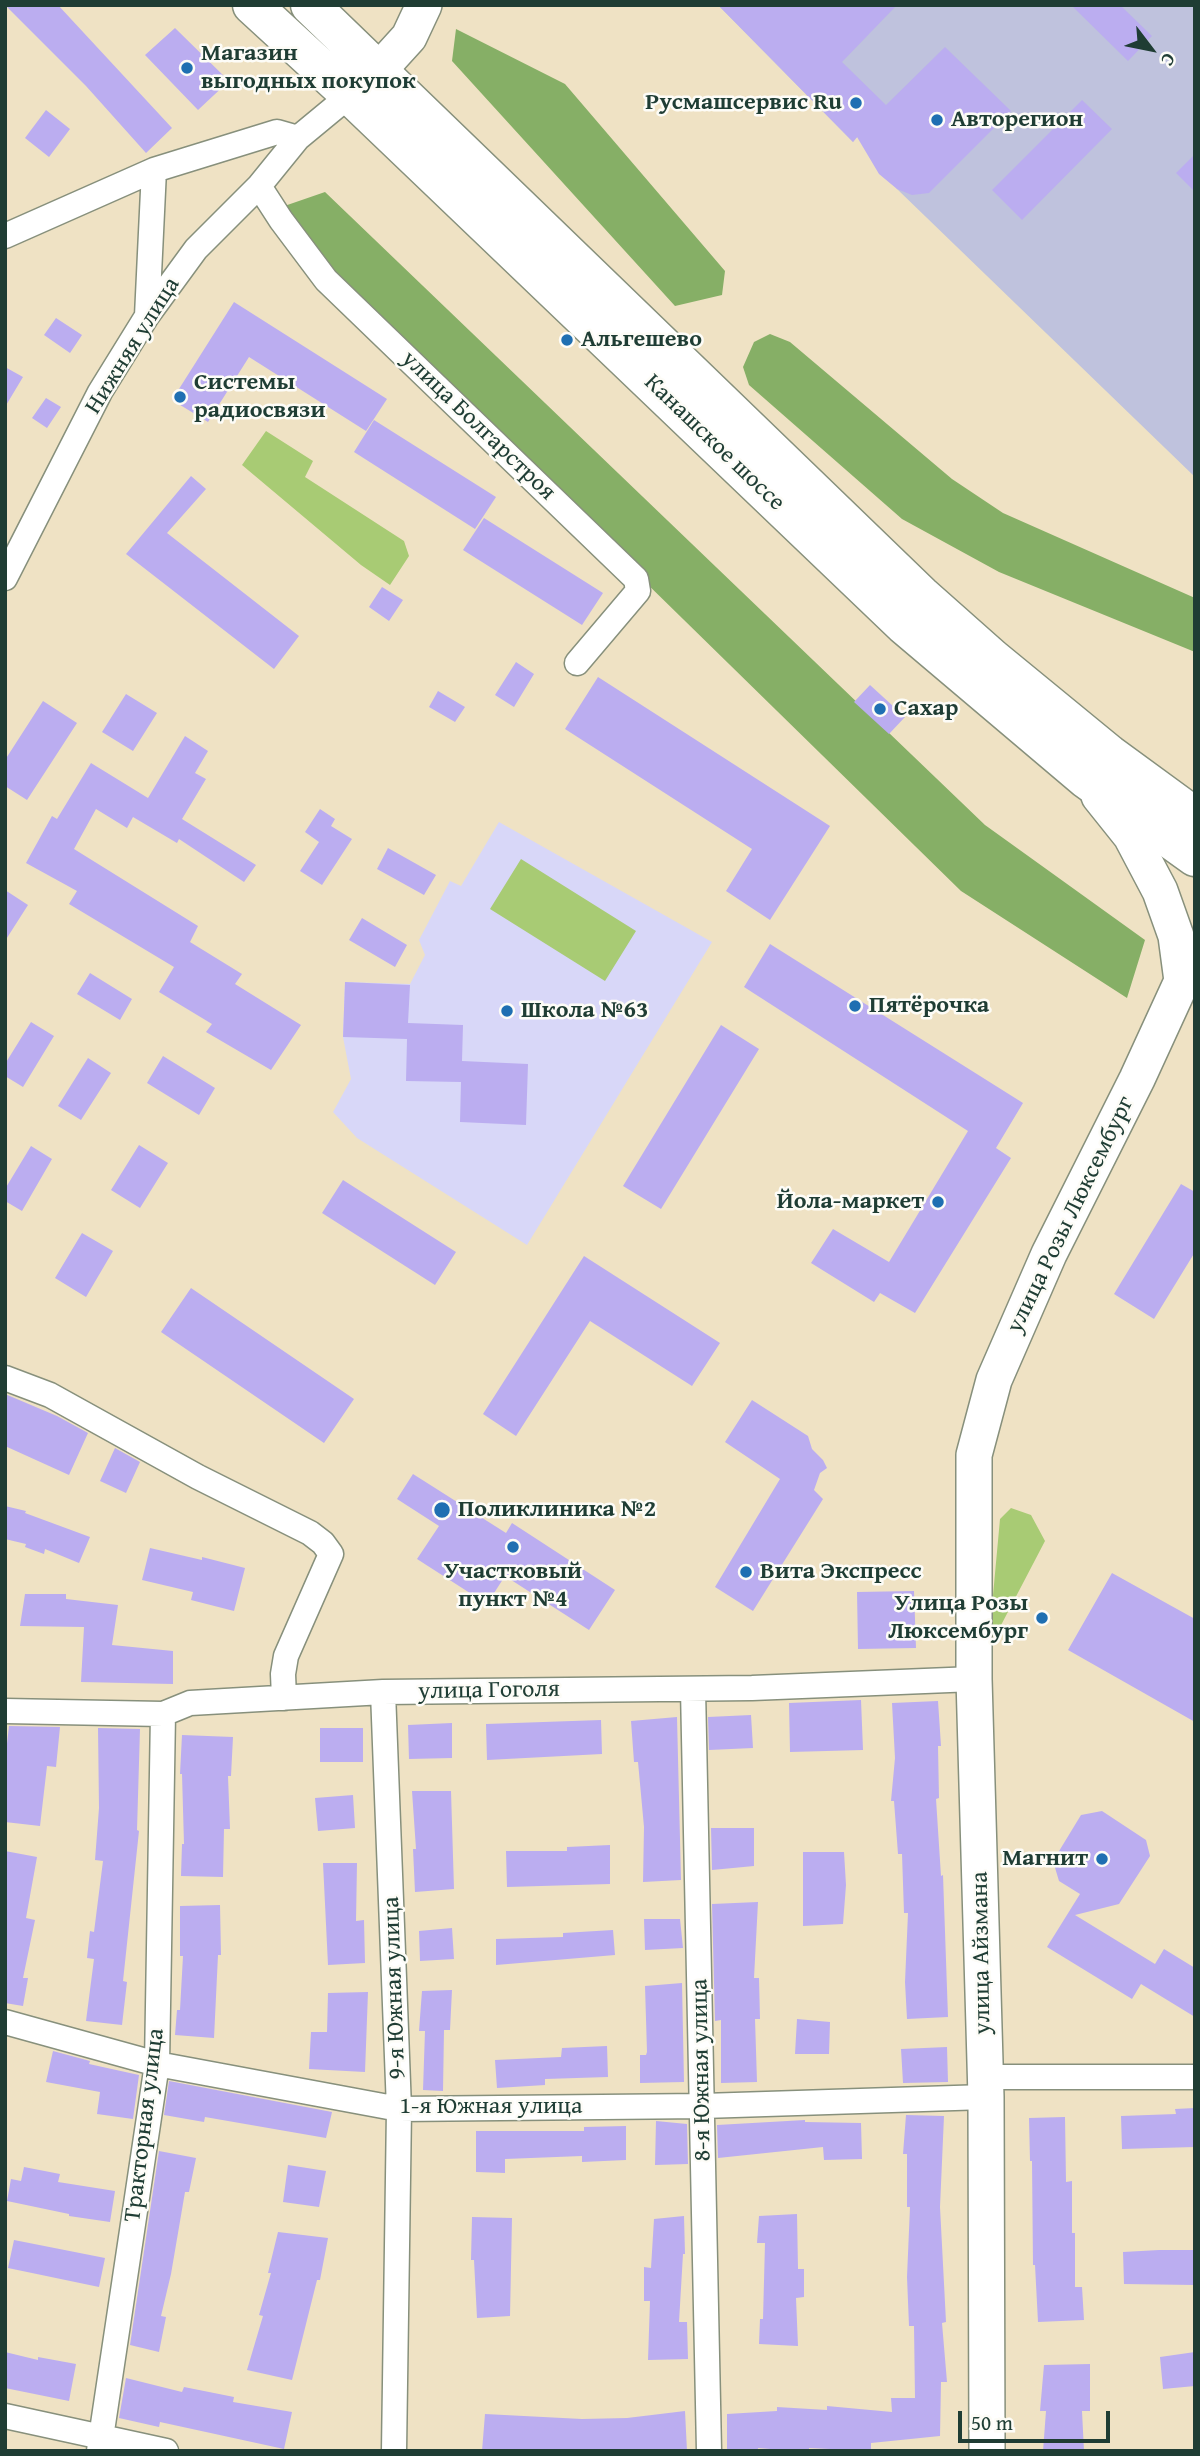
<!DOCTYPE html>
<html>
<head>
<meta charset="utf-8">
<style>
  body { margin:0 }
  #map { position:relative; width:1200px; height:2456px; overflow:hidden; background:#efe2c4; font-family:"Gentium Book Plus",serif }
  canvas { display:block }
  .frame { position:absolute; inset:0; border:7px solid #1f3d34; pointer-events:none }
  .north { position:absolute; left:1116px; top:14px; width:70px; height:70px; -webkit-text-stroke:5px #fdfcf7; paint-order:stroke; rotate:122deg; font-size:19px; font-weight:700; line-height:28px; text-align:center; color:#1f3d34 }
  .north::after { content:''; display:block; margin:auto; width:24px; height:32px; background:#1f3d34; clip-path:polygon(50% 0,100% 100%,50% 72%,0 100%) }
  .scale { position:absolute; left:958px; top:2411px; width:152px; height:32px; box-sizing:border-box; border:4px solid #1f3d34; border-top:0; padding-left:9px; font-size:21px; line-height:24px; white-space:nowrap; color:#1f3d34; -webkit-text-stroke:5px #fdfcf7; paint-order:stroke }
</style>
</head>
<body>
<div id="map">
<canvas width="1200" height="2456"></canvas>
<div class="frame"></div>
<div class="north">С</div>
<div class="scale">50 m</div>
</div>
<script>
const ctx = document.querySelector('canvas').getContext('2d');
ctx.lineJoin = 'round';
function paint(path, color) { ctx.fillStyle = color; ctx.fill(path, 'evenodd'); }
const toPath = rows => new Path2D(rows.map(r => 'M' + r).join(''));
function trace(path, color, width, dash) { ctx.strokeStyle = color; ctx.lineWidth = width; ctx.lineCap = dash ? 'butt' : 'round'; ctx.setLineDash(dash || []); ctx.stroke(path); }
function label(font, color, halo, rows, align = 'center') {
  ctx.font = font + ' "Gentium Book Plus",serif'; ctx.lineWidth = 5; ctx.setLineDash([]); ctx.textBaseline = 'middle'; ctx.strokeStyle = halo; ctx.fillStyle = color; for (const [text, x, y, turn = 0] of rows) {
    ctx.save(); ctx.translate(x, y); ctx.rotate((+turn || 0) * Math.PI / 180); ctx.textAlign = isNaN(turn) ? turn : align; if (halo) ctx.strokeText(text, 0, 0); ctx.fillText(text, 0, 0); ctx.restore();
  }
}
paint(toPath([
  [499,822,712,942,527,1245,357,1138,333,1112,351,1079,343,1037,345,982,410,984,425,955,419,940,450,881,461,886]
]), '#d8d7f8');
paint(toPath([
  [718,5,1195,5,1195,477,897,189,864,129,853,142]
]), '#bfc2dd');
paint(toPath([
  [266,431,313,461,305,477,404,541,409,556,390,585,361,565,242,465],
  [521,859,636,931,605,981,490,909],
  [1011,1508,1031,1515,1045,1541,999,1629,990,1628,1000,1519]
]), '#a8cb74');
paint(toPath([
  [456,29,565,84,725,271,722,295,675,306,452,61],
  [325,192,985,825,1145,940,1127,998,961,891,267,212],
  [770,334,790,342,952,479,1003,513,1195,598,1195,652,999,572,902,519,749,385,743,367,754,342]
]), '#86af66');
paint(toPath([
  [5,5,58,5,172,128,146,153,86,86],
  [718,5,897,5,842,62,886,105,945,47,1011,111,929,193,912,195,897,189,879,174,857,137,853,142],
  [1071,5,1120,5,1152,36,1128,61],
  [175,28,229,81,198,110,145,55],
  [1082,100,1112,129,1022,220,992,190],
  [46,110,70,129,49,157,25,138],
  [1195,154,1195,192,1176,173],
  [234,302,387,399,366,431,249,357,208,422,172,400],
  [56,318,82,335,70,353,44,335],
  [5,367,23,377,5,407],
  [46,398,61,407,47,428,32,418],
  [374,420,496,497,475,529,354,452],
  [191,476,206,489,167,533,299,636,274,669,126,554],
  [484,518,603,593,582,625,463,550],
  [382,587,403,600,389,621,369,607],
  [516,662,534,674,514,707,495,695],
  [598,677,830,826,770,920,726,891,752,849,565,729],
  [870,685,905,717,889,734,854,702],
  [438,691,465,707,455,722,429,707],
  [126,694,157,713,133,751,102,732],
  [43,701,77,723,27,800,5,786,5,760],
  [185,736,208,751,195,773,206,779,182,819,256,865,244,882,179,839,177,843,133,817,127,828,96,809,74,849,198,926,190,942,242,974,235,984,301,1025,271,1070,206,1032,212,1024,159,992,174,967,69,904,77,891,26,863,52,816,57,819,91,763,148,798],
  [320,809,335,819,331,826,352,839,322,885,300,871,319,842,305,832],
  [388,848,436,875,424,895,377,869],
  [5,890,28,905,5,941],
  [362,918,407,945,395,967,349,940],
  [770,944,1023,1103,996,1148,1011,1158,915,1313,880,1293,874,1302,811,1263,833,1229,889,1262,968,1131,744,987],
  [90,973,132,999,120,1020,77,994],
  [345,982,410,985,408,1023,463,1025,462,1061,528,1064,526,1125,460,1122,461,1082,406,1081,407,1039,343,1037],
  [31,1022,54,1036,23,1087,5,1076,5,1064],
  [721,1025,759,1049,661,1209,623,1186],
  [163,1056,215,1088,199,1115,147,1083],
  [88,1058,111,1073,81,1120,58,1106],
  [139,1145,168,1163,140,1208,111,1190],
  [31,1146,52,1159,22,1211,5,1201,5,1189],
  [343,1180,456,1252,435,1285,322,1213],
  [1181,1184,1195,1192,1195,1252,1154,1319,1114,1294],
  [82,1233,113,1251,86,1297,55,1278],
  [584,1256,720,1343,692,1386,590,1321,516,1436,483,1414],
  [191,1288,354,1399,324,1443,161,1332],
  [5,1394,57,1416,88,1433,69,1475,5,1446],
  [752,1400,808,1436,812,1449,823,1460,827,1468,820,1473,814,1490,823,1499,753,1611,715,1587,780,1479,725,1442],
  [115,1448,140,1462,126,1493,100,1481],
  [413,1474,506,1533,512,1523,615,1590,589,1630,505,1576,487,1604,417,1559,439,1526,397,1499],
  [5,1506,26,1511,25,1513,90,1537,79,1563,45,1549,44,1554,25,1547,26,1544,5,1539],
  [150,1548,202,1560,202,1557,245,1568,234,1611,191,1600,193,1592,142,1580],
  [1112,1573,1195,1619,1195,1722,1068,1650],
  [914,1591,916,1648,858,1649,857,1592],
  [25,1594,66,1594,66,1599,118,1605,112,1645,173,1651,173,1684,81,1682,84,1627,20,1626],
  [861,1700,863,1750,790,1752,789,1703],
  [938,1701,941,1746,938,1746,939,1798,936,1799,941,1876,943,1875,948,2017,907,2019,905,1982,908,1913,904,1913,902,1854,898,1854,894,1801,891,1801,895,1758,892,1703],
  [751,1715,753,1748,709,1750,708,1717],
  [677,1717,681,1880,643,1882,644,1827,638,1762,634,1762,631,1721],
  [601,1720,602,1754,487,1760,486,1724],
  [452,1723,452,1758,409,1759,408,1725],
  [9,1726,60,1727,56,1767,47,1766,40,1826,5,1822,5,1761],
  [98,1728,140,1729,137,1830,139,1831,123,1981,127,1982,122,2025,86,2021,94,1959,87,1958,90,1931,94,1932,103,1861,95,1860,99,1808],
  [320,1728,363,1728,363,1762,320,1762],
  [182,1735,233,1737,231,1776,228,1776,230,1829,224,1829,223,1877,181,1876,182,1844,184,1844,182,1774,180,1774],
  [412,1791,451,1791,454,1889,415,1892,413,1849,416,1849],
  [353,1795,355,1828,318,1831,315,1798],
  [1102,1811,1146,1840,1150,1856,1119,1904,1075,1915,1155,1964,1164,1949,1195,1968,1195,2017,1141,1984,1132,1999,1047,1947,1080,1894,1059,1881,1053,1861,1081,1815],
  [711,1828,754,1828,754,1866,712,1870],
  [610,1845,610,1884,507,1887,506,1851,567,1851,567,1847],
  [5,1851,37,1857,26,1918,35,1920,23,1978,28,1978,23,2006,5,2003],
  [803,1852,844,1852,846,1885,843,1924,803,1926],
  [323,1863,357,1863,356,1921,364,1920,365,1963,328,1965],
  [758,1902,754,1978,759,1978,760,2019,755,2019,757,2082,721,2083,721,2020,715,2021,712,1904],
  [220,1905,221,1955,218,1955,214,2038,175,2035,177,2010,180,2010,183,1956,180,1956,180,1906],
  [644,1919,680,1919,683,1948,645,1950],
  [452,1928,454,1959,420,1961,419,1931],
  [613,1930,615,1955,496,1965,496,1939,563,1937,563,1933],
  [682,1983,684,2082,640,2083,640,2055,646,2055,647,2052,645,1986],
  [452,1990,450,2030,444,2030,443,2091,423,2090,425,2031,419,2031,422,1991],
  [368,1992,365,2072,309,2069,311,2032,327,2032,328,1993],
  [797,2019,830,2022,829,2054,795,2054],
  [607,2046,608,2077,545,2079,545,2085,497,2088,495,2060,561,2057,562,2048],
  [947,2047,948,2082,903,2083,901,2049],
  [53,2051,90,2061,89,2064,139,2075,133,2119,97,2114,100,2092,46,2082],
  [169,2081,332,2112,326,2138,205,2117,204,2122,164,2115],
  [1195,2108,1195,2147,1122,2149,1121,2116,1176,2114,1175,2109],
  [906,2115,944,2116,940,2207,946,2322,942,2323,947,2382,941,2382,940,2436,871,2443,871,2451,809,2448,809,2451,795,2451,758,2448,758,2451,727,2451,727,2414,777,2411,777,2407,827,2410,827,2406,892,2412,891,2398,915,2398,914,2326,909,2326,907,2277,910,2207,907,2207,907,2154,903,2154],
  [1065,2117,1066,2182,1072,2181,1072,2233,1075,2233,1075,2287,1082,2287,1084,2320,1038,2322,1035,2265,1033,2265,1032,2161,1030,2161,1029,2118],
  [805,2120,805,2122,861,2123,862,2159,824,2160,823,2147,718,2158,717,2125],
  [656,2121,687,2124,688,2164,655,2165],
  [626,2126,626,2160,582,2162,582,2156,505,2159,505,2173,476,2172,476,2131,584,2131,584,2127],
  [159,2151,196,2158,189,2192,185,2192,171,2274,161,2316,166,2317,159,2352,130,2345],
  [288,2165,326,2171,319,2207,283,2202],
  [24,2167,60,2174,58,2182,115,2191,110,2222,69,2216,69,2214,7,2201,11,2179,21,2181],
  [797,2214,798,2269,804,2269,804,2297,796,2298,798,2346,759,2344,760,2319,763,2319,765,2243,757,2243,759,2216],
  [684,2216,685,2254,683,2254,679,2322,687,2322,688,2359,648,2360,650,2301,644,2301,644,2267,651,2268,654,2219],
  [472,2217,512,2218,510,2316,477,2318,474,2260,471,2260],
  [278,2232,328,2238,320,2280,317,2280,292,2380,247,2370,263,2316,259,2315,271,2273,268,2273],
  [14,2240,105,2258,99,2287,8,2268],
  [1159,2250,1195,2250,1195,2285,1124,2284,1123,2252],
  [5,2352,38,2360,38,2357,76,2364,69,2401,5,2388],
  [1195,2352,1195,2386,1163,2389,1160,2357],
  [1090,2364,1090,2411,1082,2411,1084,2451,1043,2451,1046,2411,1040,2411,1044,2365],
  [126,2378,182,2392,184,2387,234,2397,233,2402,292,2412,284,2449,160,2422,159,2427,119,2418],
  [685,2411,687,2451,482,2451,485,2414,582,2419,627,2418]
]), '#bbadf0');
const street = toPath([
  [259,186,281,220,326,280,636,579,638,591,577,663],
  [5,236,154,170,277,132,298,138],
  [147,316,154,170],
  [5,578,100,392,147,316,196,249,259,186,298,138,350,95],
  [5,1378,50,1395,198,1477,310,1533,323,1543,331,1554,286,1656,283,1674,284,1698],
  [693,1689,709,2451],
  [383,1692,399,2109,394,2451],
  [5,1711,163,1714,190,1703,383,1692,752,1688,974,1679],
  [5,2022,157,2064,399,2109,703,2106,986,2097],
  [985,2077,1195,2077],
  [5,2416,166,2451],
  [99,2451,157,2064,163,1714]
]);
const secondary = toPath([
  [379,70,409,37,424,5],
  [1099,796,1131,836,1160,891,1176,936,1182,981],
  [987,2451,986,2097,974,1679,974,1455,994,1380,1049,1254,1137,1079,1182,981,1195,966]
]);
const primary = toPath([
  [252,5,350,95,904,625,1086,779,1195,857],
  [310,5,921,595,992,658,1109,754,1195,817]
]);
trace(street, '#87907c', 27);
trace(secondary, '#87907c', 38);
trace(primary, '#87907c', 41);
trace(street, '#fff', 24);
trace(secondary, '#fff', 35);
trace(primary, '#fff', 38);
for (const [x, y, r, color] of [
  [187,68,7,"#1f6fb2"],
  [856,103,7,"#1f6fb2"],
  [937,120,7,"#1f6fb2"],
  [567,340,7,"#1f6fb2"],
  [180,397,7,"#1f6fb2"],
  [880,709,7,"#1f6fb2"],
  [855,1006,7,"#1f6fb2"],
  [507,1011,7,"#1f6fb2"],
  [938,1202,7,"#1f6fb2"],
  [442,1510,9,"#1f6fb2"],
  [513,1547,7,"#1f6fb2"],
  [746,1572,7,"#1f6fb2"],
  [1042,1618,7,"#1f6fb2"],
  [1102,1859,7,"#1f6fb2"]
]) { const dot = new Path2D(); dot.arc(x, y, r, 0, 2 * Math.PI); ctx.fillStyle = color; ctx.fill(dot); trace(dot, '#fdfcf7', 2.5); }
label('bold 24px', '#1f3d34', '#fdfcf7', [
  ["Магазин",201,54],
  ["выгодных покупок",201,82],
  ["Русмашсервис Ru",842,103,"right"],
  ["Авторегион",951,120],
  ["Альгешево",581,340],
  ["Системы",194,383],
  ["радиосвязи",194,411],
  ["Сахар",894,709],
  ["Пятёрочка",869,1006],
  ["Школа №63",521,1011],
  ["Йола-маркет",924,1202,"right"],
  ["Поликлиника №2",458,1510],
  ["Участковый",513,1572,"center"],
  ["пункт №4",513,1600,"center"],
  ["Вита Экспресс",760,1572],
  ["Улица Розы",1028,1604,"right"],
  ["Люксембург",1028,1632,"right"],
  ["Магнит",1088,1859,"right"]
], 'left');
label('24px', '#1f3d34', '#fdfcf7', [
  ["Нижняя улица",133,346,-58],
  ["улица Болгарстроя",478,426,44],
  ["Канашское шоссе",714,443,44],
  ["улица Розы Люксембург",1071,1215,-64],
  ["улица Гоголя",489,1691,-1],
  ["улица Айзмана",982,1953,-91],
  ["9-я Южная улица",395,1988,-92],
  ["8-я Южная улица",702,2070,-91],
  ["1-я Южная улица",491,2107],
  ["Тракторная улица",145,2125,-83]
]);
</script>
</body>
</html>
